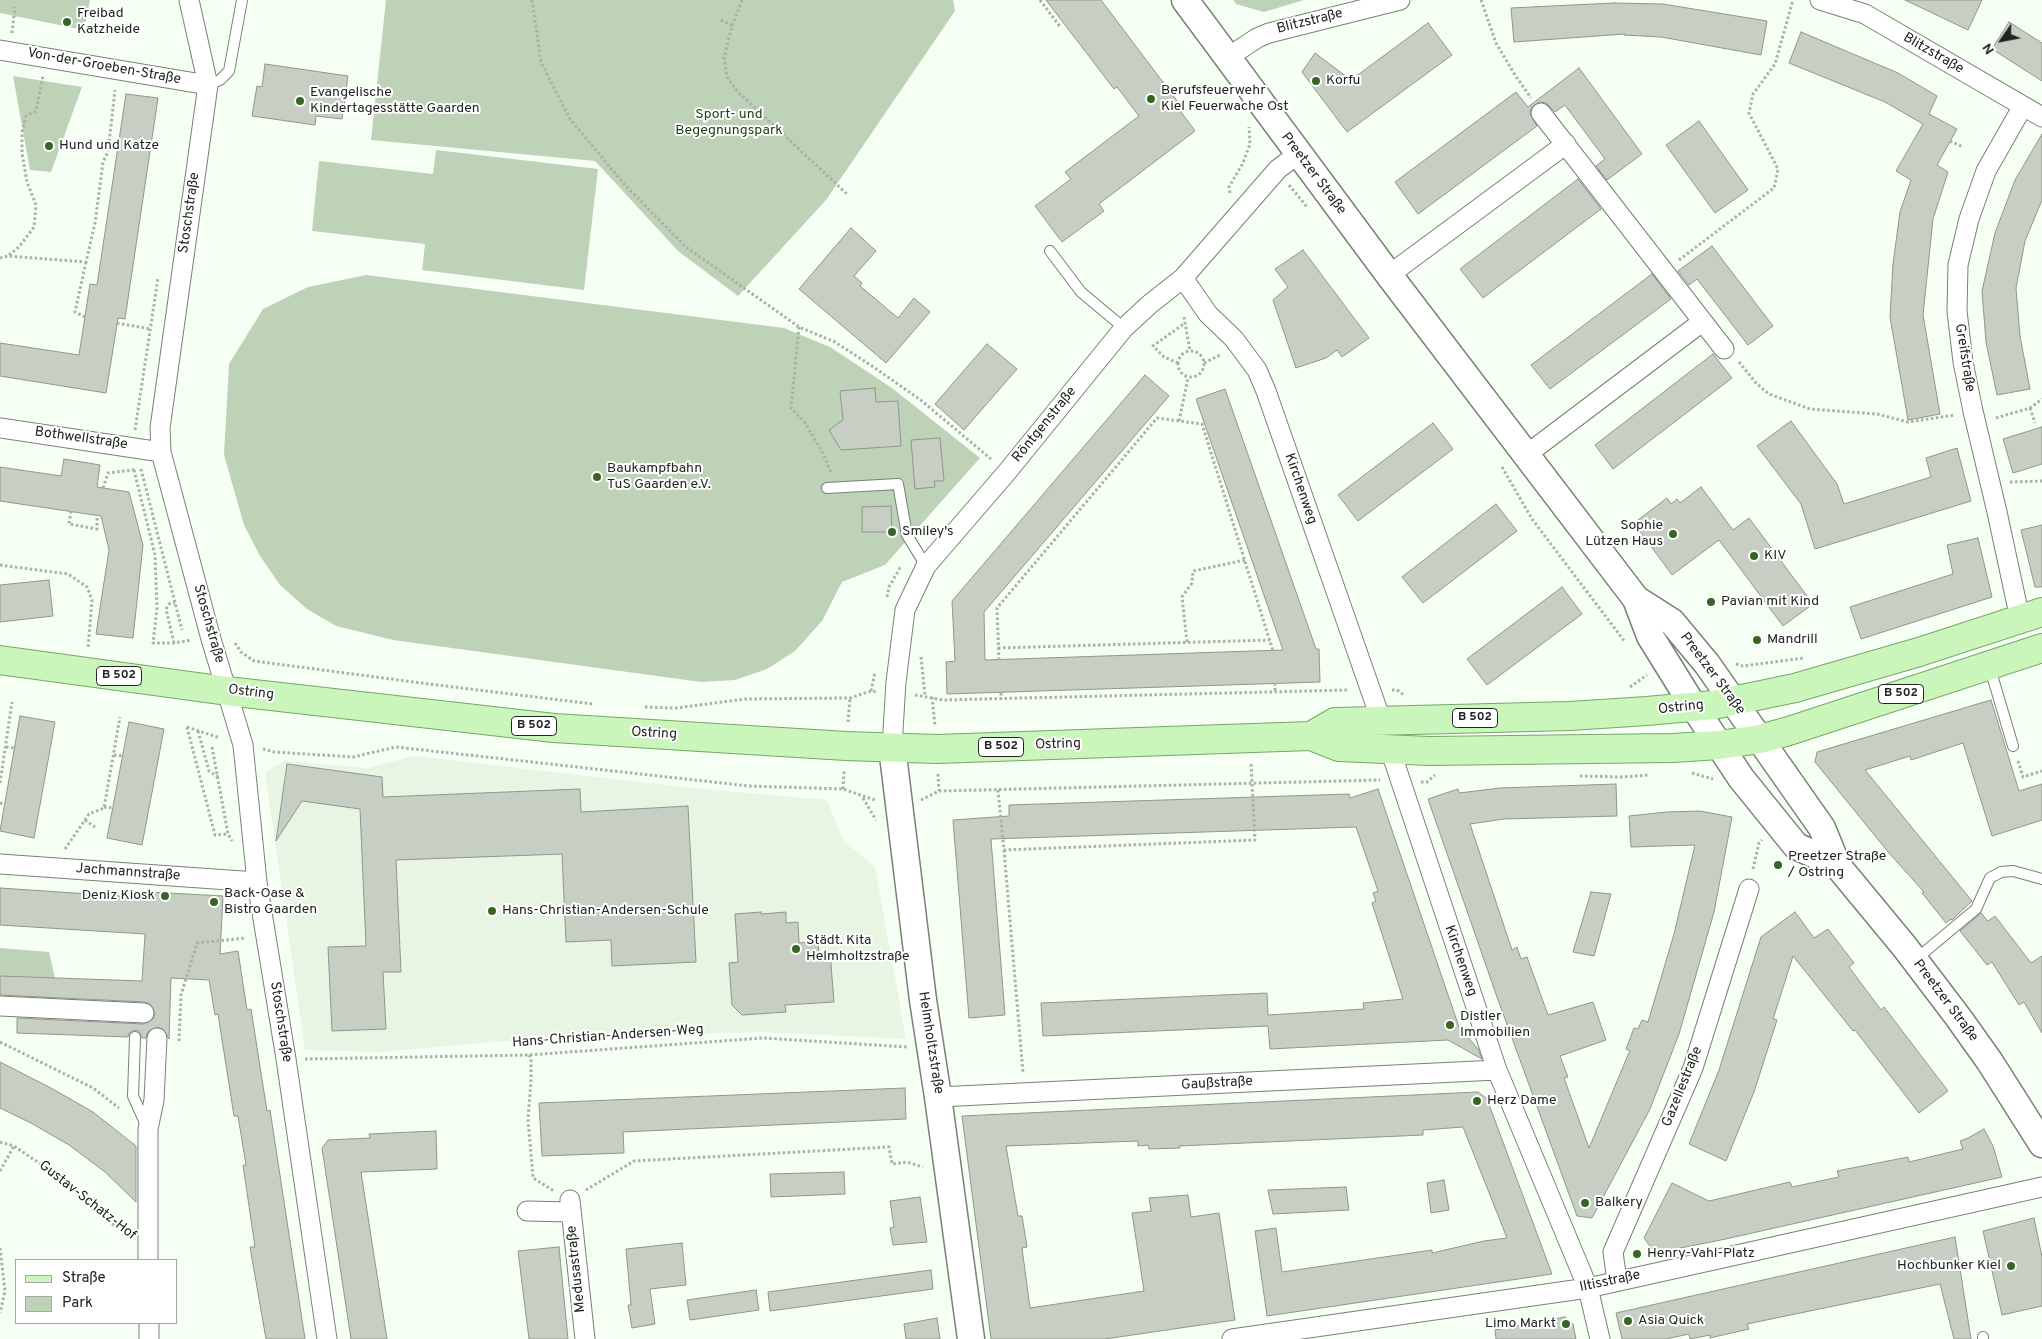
<!DOCTYPE html>
<html>
<head>
<meta charset="utf-8">
<style>
  body { margin:0 }
  #map { position:relative; width:2042px; height:1339px; overflow:hidden; background:#f6fff3; font-family:Overpass,sans-serif }
  canvas { display:block }
  .legend { position:absolute; left:15px; top:1259px; width:162px; height:65px; box-sizing:border-box; background:#fff; border:1px solid #a6a7a6; margin:0; padding:6px 9px; list-style:none; font-size:15px; color:#212420 }
  .legend li { display:flex; align-items:center; gap:10px; height:25px }
  .legend b { width:25px; border:1px solid #a6a7a6 }
  .north { position:absolute; left:1977px; top:15px; width:50px; height:50px; -webkit-text-stroke:4px #fff; paint-order:stroke; rotate:237deg; font-size:14px; font-weight:700; line-height:20px; text-align:center; color:#212420 }
  .north::after { content:''; display:block; margin:auto; width:18px; height:22px; background:#212420; clip-path:polygon(50% 0,100% 100%,50% 72%,0 100%) }
</style>
</head>
<body>
<div id="map">
<canvas width="2042" height="1339"></canvas>
<ul class="legend">
<li><b style="height:6px;background:#caf5bb"></b>Straße</li>
<li><b style="height:14px;background:#bed2b7"></b>Park</li>
</ul>
<div class="north">N</div>
</div>
<script>
const ctx = document.querySelector('canvas').getContext('2d');
ctx.lineJoin = 'round';
function paint(path, color) { ctx.fillStyle = color; ctx.fill(path, 'evenodd'); }
const toPath = rows => new Path2D(rows.map(r => 'M' + r).join(''));
function trace(path, color, width, dash) { ctx.strokeStyle = color; ctx.lineWidth = width; ctx.lineCap = dash ? 'butt' : 'round'; ctx.setLineDash(dash || []); ctx.stroke(path); }
function label(font, color, halo, rows, align = 'center') {
  ctx.font = font + ' Overpass,sans-serif'; ctx.lineWidth = 4; ctx.setLineDash([]); ctx.textBaseline = 'middle'; ctx.strokeStyle = halo; ctx.fillStyle = color; for (const [text, x, y, turn = 0] of rows) {
    ctx.save(); ctx.translate(x, y); ctx.rotate((+turn || 0) * Math.PI / 180); ctx.textAlign = isNaN(turn) ? turn : align; if (halo) ctx.strokeText(text, 0, 0); ctx.fillText(text, 0, 0); ctx.restore();
  }
}
paint(toPath([
  [414,756,692,788,827,800,843,840,875,867,906,1039,762,1032,528,1039,381,1052,305,1050,265,772,284,761,367,768]
]), '#e8f5e3');
paint(toPath([
  [0,0,90,0,84,30,0,13],
  [386,0,953,0,955,11,826,200,738,296,678,251,595,161,371,140],
  [1233,0,1304,0,1264,12,1236,4],
  [13,76,82,87,51,172,30,170],
  [436,150,598,169,584,290,422,270,425,244,312,231,319,161,433,174],
  [366,275,784,328,830,347,892,388,980,458,885,565,842,582,822,621,795,651,767,669,735,680,701,682,393,640,336,626,307,609,280,585,260,556,244,525,224,455,229,364,263,309,308,287],
  [0,948,49,952,55,978,0,976]
]), '#bed2b7');
const building = toPath([
  [1046,0,1101,0,1184,110,1181,112,1195,131,1099,204,1104,211,1062,242,1035,206,1071,179,1065,172,1139,116,1117,87,1114,89,1046,0],
  [1905,0,1982,0,1968,30,1905,0],
  [1614,3,1663,4,1767,21,1761,55,1661,37,1624,35,1625,34,1514,42,1511,8,1614,3],
  [2009,22,2042,43,2042,81,1992,49,2009,22],
  [1428,23,1452,55,1347,132,1302,72,1315,53,1351,80,1428,23],
  [1801,32,1898,73,1937,96,1929,114,1957,129,1937,165,1948,172,1933,219,1923,315,1940,414,1908,420,1890,317,1893,264,1900,212,1911,180,1896,171,1923,124,1885,102,1789,63,1801,32],
  [265,64,348,76,342,119,316,116,315,125,252,116,257,86,262,87,265,64],
  [1579,68,1642,154,1607,180,1596,166,1605,159,1565,105,1555,112,1546,103,1539,102,1531,108,1530,114,1537,126,1418,214,1395,182,1516,92,1528,107,1579,68],
  [126,94,158,98,125,319,118,318,106,393,0,376,0,343,79,355,90,284,97,285,126,94],
  [1699,121,1748,190,1715,213,1666,145,1699,121],
  [2042,134,2042,200,2025,241,2016,288,2020,336,2030,389,1997,395,1986,342,1982,291,1995,233,2015,180,2042,134],
  [1578,179,1601,209,1483,298,1460,269,1578,179],
  [851,228,876,251,854,276,862,283,860,286,898,318,914,298,930,312,886,363,799,289,851,228],
  [1712,246,1773,326,1748,345,1697,279,1689,285,1678,271,1712,246],
  [1303,250,1369,338,1342,357,1337,350,1326,358,1296,368,1273,300,1288,287,1275,269,1303,250],
  [1652,274,1671,299,1550,389,1531,365,1652,274],
  [987,344,1017,369,964,430,935,404,987,344],
  [1713,354,1732,378,1613,469,1595,445,1713,354],
  [1145,375,1169,396,984,612,985,660,1283,650,1196,399,1225,389,1316,649,1319,649,1320,682,947,694,946,662,955,661,952,601,1145,375],
  [875,388,876,402,898,401,901,446,841,450,829,430,843,420,840,391,875,388],
  [1791,421,1837,484,1844,504,1931,477,1926,458,1957,448,1971,501,1815,549,1801,504,1757,446,1791,421],
  [1433,423,1453,449,1358,521,1338,495,1433,423],
  [2042,427,2042,464,2013,473,2003,439,2042,427],
  [940,438,944,481,934,481,935,487,915,489,911,440,940,438],
  [64,459,100,465,97,487,129,492,143,545,133,638,96,634,109,550,101,516,0,501,0,467,61,476,64,459],
  [1701,487,1733,530,1749,518,1813,604,1783,626,1719,540,1672,575,1634,523,1667,498,1671,504,1677,499,1680,503,1701,487],
  [1496,504,1517,531,1423,603,1402,577,1496,504],
  [891,506,892,532,862,532,862,507,891,506],
  [2042,525,2042,587,2035,587,2021,530,2042,525],
  [1978,538,1992,597,1861,639,1850,607,1953,574,1947,545,1978,538],
  [49,580,53,616,0,622,0,585,49,580],
  [1562,587,1582,614,1487,685,1467,659,1562,587],
  [1991,700,2019,791,2042,784,2042,820,1992,836,1963,743,1911,760,1910,756,1865,770,1972,901,1952,920,1951,919,1946,923,1922,893,1924,892,1889,853,1815,762,1817,752,1991,700],
  [20,716,55,722,34,838,0,831,20,716],
  [129,722,164,729,142,845,107,838,129,722],
  [287,764,382,777,383,797,580,789,581,812,688,806,696,962,612,966,611,940,566,942,562,854,396,860,401,972,383,972,386,1029,332,1031,328,947,366,946,360,809,302,801,276,841,287,764],
  [1616,784,1617,816,1504,819,1470,824,1512,950,1517,947,1521,959,1527,957,1548,1015,1593,1002,1606,1040,1560,1056,1568,1077,1564,1078,1589,1148,1628,1055,1630,1051,1626,1049,1634,1028,1638,1029,1642,1020,1648,1022,1674,934,1695,845,1631,847,1629,816,1667,812,1700,811,1732,817,1714,912,1679,1034,1650,1109,1592,1218,1577,1216,1497,997,1428,799,1458,789,1459,793,1500,788,1616,784],
  [1378,789,1459,1027,1478,1049,1482,1059,1448,1040,1270,1049,1268,1026,1043,1036,1041,1003,1267,993,1268,1015,1364,1009,1363,1003,1403,999,1372,903,1376,901,1373,893,1378,891,1356,827,991,839,1005,1015,969,1018,953,820,1009,816,1009,805,1349,794,1350,798,1378,789],
  [0,888,149,898,150,892,223,896,220,954,238,951,247,1010,251,1009,267,1111,270,1110,305,1339,266,1339,250,1247,255,1247,243,1165,246,1165,238,1116,234,1116,218,1014,215,1015,209,980,171,978,169,1039,163,1029,157,1027,148,1032,146,1038,142,1038,139,1031,135,1030,129,1033,128,1037,17,1033,17,1018,143,1024,153,1019,155,1013,150,1004,145,1002,0,995,0,976,142,981,145,934,0,925,0,888],
  [1591,892,1611,894,1594,956,1573,952,1591,892],
  [761,912,761,914,786,912,786,923,798,922,799,943,818,941,819,953,830,952,834,1002,785,1005,786,1012,742,1015,732,1005,729,963,738,962,735,914,761,912],
  [1795,912,1814,938,1828,929,1854,963,1849,967,1881,1010,1884,1007,1948,1091,1919,1113,1855,1030,1853,1031,1793,956,1773,1019,1777,1020,1754,1092,1726,1161,1689,1144,1719,1070,1761,937,1795,912],
  [1981,913,1988,921,1995,916,2031,963,2042,956,2042,1033,2024,1002,2019,1005,1992,962,1987,965,1960,931,1981,913],
  [0,1062,51,1088,93,1112,136,1146,136,1202,105,1172,69,1145,31,1123,0,1108,0,1062],
  [905,1088,906,1119,623,1132,624,1153,542,1156,539,1103,905,1088],
  [1478,1092,1487,1099,1552,1274,1267,1316,1255,1231,1276,1228,1282,1272,1432,1250,1432,1253,1484,1241,1507,1238,1463,1127,1423,1130,1423,1135,1179,1146,1180,1148,1149,1149,1148,1145,1138,1146,1138,1141,1006,1146,1018,1216,1022,1216,1027,1247,1022,1248,1030,1308,1144,1291,1132,1213,1151,1211,1149,1198,1188,1195,1191,1217,1219,1213,1235,1320,1105,1339,991,1339,962,1116,1478,1092],
  [1984,1129,1993,1146,2002,1177,1721,1240,1655,1253,1644,1238,1672,1183,1709,1201,1790,1182,1792,1187,1839,1177,1837,1171,1908,1157,1909,1162,1963,1149,1960,1141,1968,1138,1984,1129],
  [436,1131,437,1169,361,1172,387,1339,351,1339,322,1148,328,1140,370,1138,369,1134,436,1131],
  [844,1172,845,1194,771,1197,770,1174,844,1172],
  [1444,1180,1449,1210,1431,1213,1427,1183,1444,1180],
  [1346,1187,1349,1210,1273,1214,1268,1190,1346,1187],
  [920,1197,927,1242,893,1245,890,1228,894,1227,890,1201,920,1197],
  [2034,1218,2042,1257,2042,1306,2002,1315,1983,1231,2034,1218],
  [1955,1237,1971,1339,1954,1339,1940,1284,1747,1324,1749,1329,1710,1338,1710,1335,1690,1339,1689,1334,1666,1339,1622,1339,1616,1313,1955,1237],
  [682,1243,686,1285,650,1289,655,1324,632,1328,628,1305,631,1305,626,1249,682,1243],
  [559,1247,568,1339,529,1339,518,1251,559,1247],
  [931,1270,933,1289,770,1311,768,1292,931,1270],
  [756,1290,759,1310,690,1320,687,1300,756,1290],
  [1565,1317,1573,1324,1576,1339,1496,1339,1495,1330,1565,1317],
  [937,1318,940,1339,906,1339,904,1324,937,1318]
]);
paint(building, '#c7cfc4');
trace(building, '#8f978d', 1);
const lane = toPath([
  [208,85,220,80,229,71,242,0],
  [1050,251,1081,292,1124,328],
  [827,488,898,484,907,535,926,566],
  [1989,665,2013,746],
  [1915,960,1976,909,1990,878,2001,872,2013,871,2042,879],
  [135,1037,133,1096,146,1125],
  [1983,1337,1983,1339]
]);
const street = toPath([
  [189,0,208,85,160,428,161,452,211,639,243,745,257,882,286,1059,327,1339],
  [1820,0,1865,14,2042,117],
  [0,50,208,85],
  [1227,58,1257,38,1269,33,1400,0],
  [1541,113,1724,349],
  [1389,275,1566,144],
  [1183,278,1208,314,1234,339,1257,370,1266,391,1381,720],
  [0,428,161,452],
  [1526,455,1702,322],
  [2020,619,1997,512,1973,411,1963,362,1957,311,1958,265,1969,219,1986,171,2023,106],
  [892,747,896,682,905,610,926,566,1007,472,1124,328,1150,304,1183,278,1278,169,1298,154],
  [1390,749,1497,1070,1588,1288,1600,1339],
  [0,864,257,882],
  [0,1006,144,1013],
  [938,1097,1497,1070],
  [570,1200,585,1339],
  [527,1211,571,1212],
  [148,1260,148,1129,154,1100,157,1038],
  [1617,1281,1613,1252,1693,1068,1749,889],
  [149,1323,149,1339],
  [1232,1339,1588,1288,2042,1187]
]);
const secondary = toPath([
  [1185,0,1389,275,1636,599,1650,636,1694,707,1741,778,1796,846,1837,865],
  [1636,599,1672,622,1707,664,1822,828,1837,865,1904,946,1958,1017,1990,1062,2042,1144],
  [892,747,923,1000,938,1097,971,1339]
]);
const primary = toPath([
  [0,660,227,691,554,728,846,746,937,749,1311,736,1339,747,1429,751,1673,748,1719,745,1760,739,1789,731,2042,648],
  [1311,736,1335,722,1570,716,1647,711,1713,705,1795,688,1919,652,2042,612]
]);
trace(lane, '#798177', 12);
trace(street, '#798177', 21);
trace(secondary, '#798177', 29);
trace(primary, '#77a767', 30);
trace(toPath([
  [532,0,541,62,570,119,624,184,686,247,799,327,835,342,875,368,922,401,991,459],
  [742,0,732,26,724,58,727,77,737,91,848,195],
  [1040,0,1061,28],
  [1481,0,1496,43,1515,75,1531,98],
  [721,20,732,26],
  [12,33,15,7],
  [1950,141,1963,147],
  [1289,185,1307,207],
  [1230,193,1229,187,1243,163,1250,144,1249,127],
  [9,255,19,247,34,227,36,205,27,182,22,153,22,132,26,116,36,111,43,76],
  [0,258,8,256,86,262,95,223,103,162,108,152,115,90],
  [1679,260,1774,188,1778,169,1749,113,1753,94,1775,64,1793,0],
  [85,317,75,312,86,262],
  [1184,317,1190,351],
  [117,323,151,329],
  [799,327,791,408,806,424,824,455,831,473],
  '1178 364a13 13 0 1 1 26 0a13 13 0 1 1-26 0Z',
  [1739,362,1756,383,1769,394,1810,409,1877,414,1908,422,1955,415],
  [1178,363,1164,357,1153,346,1185,323],
  [1204,363,1222,354],
  [2030,408,2035,423],
  [1996,418,2030,408,2042,399],
  [1179,421,1188,378],
  [135,430,158,278],
  [1502,467,1532,519,1625,642],
  [141,469,182,630],
  [134,470,155,555,157,609,153,643,174,643,192,640],
  [2010,482,2042,481],
  [103,488,108,473,133,470,133,468],
  [71,511,69,524,97,529,97,515],
  [0,565,68,574,87,587,92,600,88,649],
  [887,597,889,587,900,568,902,568],
  [1187,642,1182,597,1192,583,1193,571,1245,560],
  [174,643,166,609,169,604,175,603],
  [235,643,241,652,254,661,429,684,593,704],
  [998,648,1270,640],
  [921,657,925,696],
  [999,660,997,608,1157,418,1202,424,1273,651],
  [1736,664,1743,666,1804,658],
  [1275,683,1275,692],
  [1630,687,1647,675],
  [1392,690,1397,690,1404,695],
  [871,691,875,672],
  [1001,693,1001,699],
  [915,695,943,700,1349,690],
  [932,697,935,725],
  [645,707,676,708,745,699,850,698,871,691,877,692],
  [848,722,850,698],
  [187,727,220,738],
  [187,727,215,835,228,834],
  [198,731,209,771,218,777],
  [6,747,14,748],
  [212,747,228,834,232,841],
  [263,749,274,752,353,757,396,747,749,786,843,789,875,800],
  [114,755,123,756],
  [2018,761,2023,777,2042,771],
  [1692,773,1713,779],
  [938,774,939,791],
  [1580,776,1622,777,1649,775],
  [1421,782,1427,782,1435,775],
  [0,783,12,702],
  [843,789,844,771],
  [998,790,1004,850,1255,840,1251,763],
  [863,798,876,820],
  [921,800,939,791,1380,780],
  [0,803,4,804],
  [104,807,113,808],
  [85,820,95,827],
  [65,849,89,814,104,808,120,717],
  [1004,850,1023,1073],
  [1753,869,1759,843,1762,840],
  [179,1041,181,995,197,943,246,938],
  [0,1042,93,1088,119,1108],
  [529,1055,531,1058,531,1081,528,1119,533,1178,554,1191],
  [305,1059,528,1055,763,1038,907,1047],
  [0,1142,14,1146,67,1182,117,1228,128,1234],
  [0,1171,14,1146],
  [586,1190,634,1161,889,1147,892,1164,907,1162,923,1167],
  [0,1248,5,1291,0,1313]
]), '#aab1a8', 3, [2.5, 2.5]);
trace(lane, '#fff', 10);
trace(street, '#fff', 19);
trace(secondary, '#fff', 26);
trace(primary, '#caf5bb', 28);
for (const [x, y, r, color] of [
  [67,22,5,"#366524"],
  [1316,81,5,"#366524"],
  [1151,99,5,"#366524"],
  [300,101,5,"#366524"],
  [49,146,5,"#366524"],
  [597,477,5,"#366524"],
  [892,532,5,"#366524"],
  [1673,534,5,"#366524"],
  [1754,556,5,"#366524"],
  [1711,602,5,"#366524"],
  [1757,640,5,"#366524"],
  [1778,865,5,"#366524"],
  [165,896,5,"#366524"],
  [214,902,5,"#366524"],
  [492,911,5,"#366524"],
  [796,949,5,"#366524"],
  [1450,1025,5,"#366524"],
  [1477,1101,5,"#366524"],
  [1585,1203,5,"#366524"],
  [1637,1254,5,"#366524"],
  [2011,1266,5,"#366524"],
  [1628,1321,5,"#366524"],
  [1566,1324,5,"#366524"]
]) { const dot = new Path2D(); dot.arc(x, y, r, 0, 2 * Math.PI); ctx.fillStyle = color; ctx.fill(dot); trace(dot, '#fff', 2); }
for (const [x, y, w] of [
  [119,676,45],
  [1901,694,45],
  [1475,718,45],
  [534,726,45],
  [1001,747,45]
]) { const box = new Path2D(); box.roundRect(x - w / 2, y - 9.5, w, 19, 4); ctx.fillStyle = '#fff'; ctx.fill(box); trace(box, '#212420', 1); }
label('bold 12px', '#212420', null, [
  ["B 502",119,676],
  ["B 502",1901,694],
  ["B 502",1475,718],
  ["B 502",534,726],
  ["B 502",1001,747]
]);
label('14px', '#212420', '#fff', [
  ["Freibad",77,14],
  ["Katzheide",77,30],
  ["Korfu",1326,81],
  ["Berufsfeuerwehr",1161,91],
  ["Kiel Feuerwache Ost",1161,107],
  ["Evangelische",310,93],
  ["Kindertagesstätte Gaarden",310,109],
  ["Hund und Katze",59,146],
  ["Baukampfbahn",607,469],
  ["TuS Gaarden e.V.",607,485],
  ["Sophie",1663,526,"right"],
  ["Lützen Haus",1663,542,"right"],
  ["Smiley's",902,532],
  ["KIV",1764,556],
  ["Pavian mit Kind",1721,602],
  ["Mandrill",1767,640],
  ["Preetzer Straße",1788,857],
  ["/ Ostring",1788,873],
  ["Back-Oase &",224,894],
  ["Bistro Gaarden",224,910],
  ["Deniz Kiosk",155,896,"right"],
  ["Hans-Christian-Andersen-Schule",502,911],
  ["Städt. Kita",806,941],
  ["Helmholtzstraße",806,957],
  ["Distler",1460,1017],
  ["Immobilien",1460,1033],
  ["Herz Dame",1487,1101],
  ["Balkery",1595,1203],
  ["Henry-Vahl-Platz",1647,1254],
  ["Hochbunker Kiel",2001,1266,"right"],
  ["Asia Quick",1638,1321],
  ["Limo Markt",1556,1324,"right"]
], 'left');
label('14px', '#212420', '#fff', [
  ["Blitzstraße",1310,22,-14],
  ["Blitzstraße",1933,54,30],
  ["Von-der-Groeben-Straße",104,67,10],
  ["Preetzer Straße",1313,174,53],
  ["Stoschstraße",190,213,-82],
  ["Greifstraße",1964,358,81],
  ["Röntgenstraße",1045,425,-51],
  ["Bothwellstraße",81,439,8],
  ["Kirchenweg",1300,489,71],
  ["Stoschstraße",208,624,74],
  ["Preetzer Straße",1712,674,53],
  ["Ostring",251,693,7],
  ["Ostring",1681,708,-6],
  ["Ostring",654,734,3],
  ["Ostring",1058,745,-2],
  ["Jachmannstraße",128,873,4],
  ["Kirchenweg",1460,961,71],
  ["Preetzer Straße",1945,1001,53],
  ["Stoschstraße",280,1022,81],
  ["Hans-Christian-Andersen-Weg",608,1037,-4],
  ["Helmholtzstraße",930,1043,81],
  ["Gaußstraße",1217,1084,-3],
  ["Gazellestraße",1683,1087,-68],
  ["Gustav-Schatz-Hof",87,1201,38],
  ["Medusastraße",577,1269,-96],
  ["Iltisstraße",1610,1282,-12]
]);
label('14px', '#1f4111', '#fff', [
  ["Sport- und",729,115],
  ["Begegnungspark",729,131]
]);
</script>
</body>
</html>
